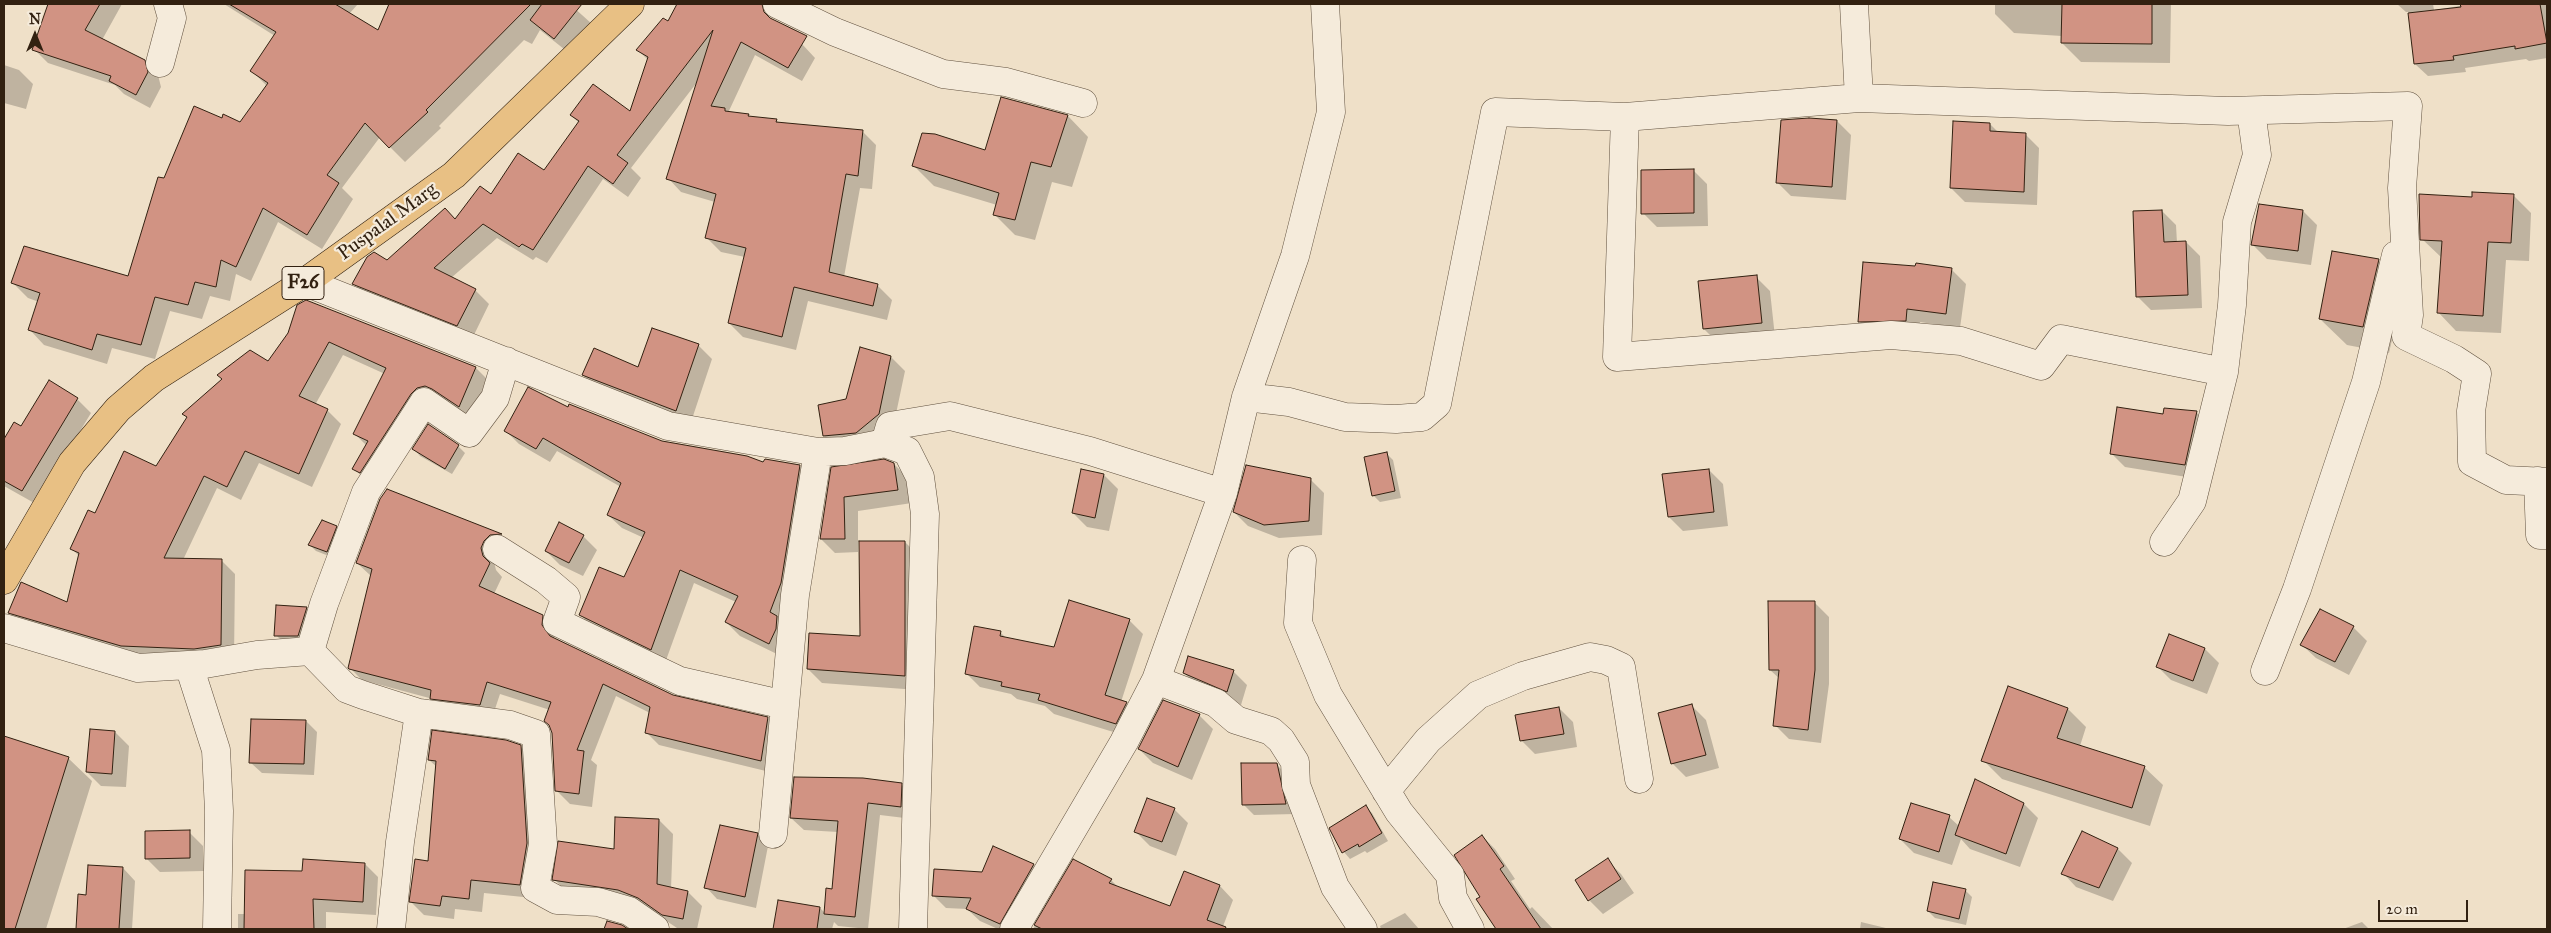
<!DOCTYPE html>
<html>
<head>
<meta charset="utf-8">
<style>
  body { margin:0 }
  #map { position:relative; width:2551px; height:933px; overflow:hidden; background:#efe0c8; font-family:"IM FELL Great Primer",serif }
  canvas { display:block }
  .frame { position:absolute; inset:0; border:5px solid #322111; pointer-events:none }
  .north { position:absolute; left:10px; top:10px; width:50px; height:50px; -webkit-text-stroke:4px #f5ebdb; paint-order:stroke; rotate:0deg; font-size:14px; font-weight:700; line-height:20px; text-align:center; color:#322111 }
  .north::after { content:''; display:block; margin:auto; width:18px; height:22px; background:#322111; clip-path:polygon(50% 0,100% 100%,50% 72%,0 100%) }
  .scale { position:absolute; left:2378px; top:900px; width:90px; height:22px; box-sizing:border-box; border:2px solid #322111; border-top:0; padding-left:6px; font-size:15px; line-height:18px; white-space:nowrap; color:#322111; -webkit-text-stroke:4px #f5ebdb; paint-order:stroke }
</style>
</head>
<body>
<div id="map">
<canvas width="2551" height="933"></canvas>
<div class="frame"></div>
<div class="north">N</div>
<div class="scale">20 m</div>
</div>
<script>
const ctx = document.querySelector('canvas').getContext('2d');
ctx.lineJoin = 'round';
function paint(path, color) { ctx.fillStyle = color; ctx.fill(path, 'evenodd'); }
const toPath = rows => new Path2D(rows.map(r => 'M' + r).join(''));
function trace(path, color, width, dash) { ctx.strokeStyle = color; ctx.lineWidth = width; ctx.lineCap = dash ? 'butt' : 'round'; ctx.setLineDash(dash || []); ctx.stroke(path); }
function label(font, color, halo, rows, align = 'center') {
  ctx.font = font + ' "IM FELL Great Primer",serif'; ctx.lineWidth = 4.5; ctx.setLineDash([]); ctx.textBaseline = 'middle'; ctx.strokeStyle = halo; ctx.fillStyle = color; for (const [text, x, y, turn = 0] of rows) {
    ctx.save(); ctx.translate(x, y); ctx.rotate((+turn || 0) * Math.PI / 180); ctx.textAlign = isNaN(turn) ? turn : align; if (halo) ctx.strokeText(text, 0, 0); ctx.fillText(text, 0, 0); ctx.restore();
  }
}
paint(toPath([
  [49,4,122,4,102,40,144,61,158,75,161,87,150,108,124,94,115,85,48,63,34,49],
  [224,4,358,4,349,14,379,32,390,4,573,4,572,6,592,24,569,53,540,30,532,44,524,40,439,126,441,128,405,162,380,137,342,188,353,199,322,249,278,222,251,281,236,274,230,301,210,296,202,319,170,311,155,359,112,348,107,364,44,345,30,330,39,302,28,298,13,283,129,278,164,180,222,119,240,124,267,86,252,71,275,36],
  [679,4,727,4,802,44,815,58,802,81,755,55,728,113,776,120,780,124,862,131,876,145,872,189,860,188,844,277,878,286,892,300,887,320,808,301,796,350,743,337,729,323,745,257,721,252,707,238,715,202,681,192,668,178,698,81,631,168,641,178,628,197,603,179,547,263,536,257,533,260,497,238,451,278,475,290,489,304,472,339,367,297,353,283,456,220,491,195,544,172,579,123,571,115,630,113,648,60,638,50,668,23],
  [1995,4,2171,4,2170,63,2081,62,2062,43,2062,36,2014,33,1995,14],
  [2397,4,2433,4,2434,10,2472,4,2547,4,2547,58,2529,61,2526,59,2465,68,2466,72,2428,76,2415,64,2409,12,2406,12],
  [4,65,19,70,33,84,26,109,4,103],
  [1002,99,1068,116,1088,137,1072,187,1052,182,1035,240,1015,235,994,214,997,205,934,186,913,165,986,151],
  [1837,121,1851,135,1846,200,1791,196,1777,182],
  [1990,124,1999,133,2025,134,2039,148,2037,205,1965,202,1951,188],
  [1693,170,1707,184,1708,226,1657,227,1643,213],
  [2513,195,2531,213,2529,261,2506,260,2501,333,2456,331,2438,312,2442,258,2422,239,2473,198],
  [2162,211,2176,225,2177,243,2186,242,2200,256,2202,308,2151,310,2137,296],
  [2303,211,2317,225,2311,265,2267,259,2253,245],
  [2378,261,2404,287,2389,353,2347,345,2320,319],
  [1952,270,1966,284,1960,328,1920,322,1919,334,1873,335,1859,321],
  [1756,277,1770,291,1775,337,1718,343,1704,329],
  [289,333,476,368,489,381,472,419,440,399,367,482,354,468,367,446,355,434,385,374,343,355,315,405,327,410,341,424,312,487,259,463,241,500,217,488,183,560,221,560,235,574,234,659,136,659,23,626,9,613,68,603,80,557,72,549,95,515,156,468,188,418,183,414,269,362],
  [698,345,712,359,690,425,597,389,583,375,639,369],
  [891,357,905,371,893,428,838,450,824,436,847,400],
  [77,399,91,413,36,504,4,486,4,441,15,423,21,427],
  [569,408,662,442,764,463,800,466,813,480,783,657,740,636,726,622,736,602,694,583,665,663,594,629,581,615,625,579,644,538,622,528,608,515,621,487,557,451,550,462,519,444,505,430],
  [2196,412,2210,426,2199,479,2125,467,2111,453,2165,415],
  [458,446,465,453,452,474,420,456,414,449],
  [1386,453,1393,460,1401,498,1380,502,1373,495],
  [894,464,908,478,912,503,858,511,858,542,905,542,919,556,918,690,822,683,808,669,861,638,861,542,858,542,858,552,835,553,821,539,832,468],
  [1709,470,1723,484,1728,526,1683,531,1669,517],
  [1082,471,1104,475,1118,489,1109,531,1087,527,1073,513],
  [1310,479,1324,493,1322,535,1279,538,1248,526,1234,512],
  [387,490,501,535,513,547,494,562,496,570,502,577,494,594,542,616,555,630,554,639,673,696,768,718,781,731,774,773,659,745,646,732,650,713,616,696,591,760,597,765,592,807,570,804,557,791,550,710,500,694,492,718,445,711,433,699,362,680,349,667,371,576,357,563],
  [336,527,343,534,334,558,316,551,309,544],
  [583,536,597,550,583,576,560,565,546,551],
  [1815,603,1829,617,1829,684,1821,743,1789,739,1775,725,1780,679,1770,670],
  [306,608,320,622,290,649,276,635],
  [1129,620,1143,634,1121,702,1126,703,1140,717,1130,737,1054,714,1045,706,1017,699,1011,694,980,687,966,673,1000,632,1006,638,1055,649],
  [2353,627,2367,641,2349,675,2316,658,2302,645],
  [2169,635,2205,649,2219,663,2207,694,2171,680,2157,666],
  [1233,671,1247,685,1241,705,1198,687,1184,673],
  [1692,706,1706,720,1719,768,1686,777,1672,763],
  [1559,708,1573,722,1577,747,1535,754,1521,740],
  [2068,709,2086,727,2080,746,2144,767,2163,785,2150,826,2002,779,1983,760],
  [1199,715,1213,729,1192,780,1153,763,1139,749],
  [306,721,317,732,314,775,262,773,251,763],
  [115,732,129,746,126,787,101,786,87,772],
  [4,738,68,758,92,781,46,929,4,929],
  [520,746,534,760,533,898,484,893,482,912,455,909,454,919,424,915,411,902,430,862,437,767,429,760],
  [1276,764,1287,775,1295,814,1254,815,1243,804],
  [1975,781,2024,804,2038,818,2020,867,1970,849,1961,839,1952,865,1914,853,1900,839,1949,817,1959,826],
  [901,784,914,797,913,819,880,815,868,929,838,926,834,922,832,929,774,929,779,902,820,908,825,913,833,890,838,832,804,830,791,818],
  [1365,807,1372,813,1388,841,1367,853,1365,851,1350,859,1344,852],
  [1174,809,1188,823,1176,856,1150,846,1136,832],
  [659,820,673,834,671,889,688,892,702,906,697,929,677,928,653,912,568,893,554,879,615,850],
  [189,832,203,846,204,871,160,872,146,858],
  [2083,833,2118,849,2132,863,2113,901,2076,887,2063,873],
  [757,834,768,846,756,908,717,899,706,887],
  [1482,836,1495,849,1515,879,1511,881,1530,909,1532,907,1553,929,1498,929,1477,900,1481,897],
  [994,848,1034,865,1046,877,1016,929,998,929,980,921,967,909,946,908,933,895,982,874],
  [1607,860,1621,874,1634,893,1603,914,1589,900],
  [1074,861,1111,880,1119,888,1171,908,1185,872,1220,886,1233,900,1222,929,1033,929],
  [365,864,378,877,376,915,326,912,326,929,238,929,238,914,245,914,304,872],
  [123,868,135,881,132,929,77,929,79,896,88,896],
  [1965,890,1972,897,1966,925,1935,918,1928,911],
  [1405,913,1419,929,1381,929,1380,926],
  [1861,922,1890,929,1860,929],
  [2362,922,2369,929,2343,929]
]), '#0003');
const building = toPath([
  [48,4,100,4,85,30,145,60,148,72,136,95,109,81,111,76,32,50,48,4],
  [229,4,335,4,378,30,389,4,531,4,426,110,428,112,389,148,365,123,327,175,339,183,307,235,263,208,236,267,221,260,216,287,195,282,188,305,155,297,141,345,97,334,92,350,28,330,40,293,11,283,24,246,128,276,158,177,164,178,194,106,222,118,223,114,240,122,268,83,250,71,276,32,229,4],
  [542,4,582,4,554,39,530,20,542,4],
  [677,4,762,4,764,12,770,18,807,36,788,68,741,42,711,106,725,108,725,111,749,114,748,116,777,119,776,122,863,130,858,176,846,174,829,272,878,284,873,306,794,287,782,337,728,323,746,248,705,238,716,194,666,179,713,30,617,155,628,163,613,184,588,166,533,250,522,244,519,247,483,224,434,268,476,289,457,326,352,284,367,257,374,252,387,260,445,208,455,219,480,186,491,194,518,153,544,170,579,121,570,115,593,84,630,111,648,57,636,50,663,18,668,21,677,4],
  [2062,4,2152,4,2152,44,2061,43,2062,4],
  [2460,4,2540,4,2547,43,2515,49,2515,46,2453,56,2454,60,2414,64,2408,13,2461,7,2460,4],
  [1001,97,1068,115,1051,167,1031,162,1015,220,993,215,999,193,912,166,922,133,935,134,985,150,1001,97],
  [1809,118,1837,120,1832,187,1776,183,1781,120,1809,118],
  [1953,121,1990,123,1990,131,2026,133,2024,192,1950,188,1953,121],
  [1694,169,1694,213,1641,214,1641,170,1694,169],
  [2472,192,2514,194,2511,243,2488,242,2483,316,2437,313,2442,241,2420,240,2419,194,2472,197,2472,192],
  [2259,204,2303,210,2298,251,2251,245,2259,204],
  [2162,210,2164,242,2186,241,2188,295,2136,297,2133,211,2162,210],
  [2332,251,2379,259,2363,327,2319,319,2332,251],
  [1863,262,1915,266,1916,263,1952,268,1946,314,1907,309,1906,321,1858,322,1863,262],
  [1757,275,1762,323,1703,329,1698,281,1757,275],
  [306,300,476,367,459,407,432,389,425,386,417,388,411,394,360,473,352,469,368,441,353,434,386,368,329,342,299,396,328,409,299,474,245,451,227,487,204,476,164,558,222,559,221,645,194,649,121,646,8,613,21,582,67,602,79,553,70,549,88,510,95,513,124,451,156,466,187,417,182,414,222,379,217,375,250,350,268,361,288,333,297,305,306,300],
  [652,328,699,344,676,411,582,375,594,348,638,367,652,328],
  [860,347,891,356,879,414,856,433,823,436,818,405,846,399,860,347],
  [49,380,78,398,22,491,4,481,4,439,14,422,21,426,49,380],
  [528,387,568,407,569,404,662,441,747,456,763,462,765,459,800,465,781,583,770,612,777,616,776,629,769,644,725,622,738,596,680,570,651,650,579,615,599,567,624,577,645,532,607,515,621,483,543,438,536,449,504,431,528,387],
  [2117,407,2163,414,2164,408,2197,411,2185,465,2110,454,2117,407],
  [428,424,459,445,445,469,412,449,428,424],
  [1387,452,1395,491,1372,496,1364,457,1387,452],
  [884,459,894,463,898,490,844,497,845,539,820,539,831,467,884,459],
  [1246,465,1311,478,1309,521,1264,525,1233,512,1246,465],
  [1081,469,1104,474,1095,518,1072,513,1081,469],
  [1709,469,1714,512,1668,517,1662,474,1709,469],
  [387,489,502,534,490,535,484,541,481,548,483,556,490,563,479,586,543,615,542,625,550,636,673,695,768,717,761,761,645,733,650,707,603,684,577,750,584,751,579,794,555,791,552,733,549,725,544,721,551,702,487,682,480,705,430,699,431,690,349,669,348,668,372,569,356,563,380,499,387,489],
  [322,520,337,526,327,552,308,545,322,520],
  [559,522,584,535,569,563,545,551,559,522],
  [859,541,905,541,905,676,807,669,809,633,860,636,859,541],
  [1069,600,1130,619,1105,695,1127,702,1116,724,1038,700,1040,694,1001,686,1002,682,965,674,974,626,1001,631,1000,636,1054,647,1069,600],
  [1768,601,1815,601,1815,670,1808,730,1773,726,1779,670,1769,670,1768,601],
  [276,605,307,607,298,636,274,636,276,605],
  [2320,609,2354,626,2335,662,2300,645,2320,609],
  [2169,634,2205,648,2193,681,2156,667,2169,634],
  [1188,656,1234,670,1227,692,1183,673,1188,656],
  [2008,686,2068,708,2057,738,2145,766,2132,808,1981,761,2008,686],
  [1163,700,1200,714,1178,767,1138,749,1163,700],
  [1692,704,1706,755,1671,764,1658,713,1692,704],
  [1559,707,1564,734,1520,741,1515,715,1559,707],
  [251,719,306,720,304,764,249,763,251,719],
  [90,729,115,731,112,774,86,772,90,729],
  [432,730,506,740,521,745,527,843,520,885,471,880,469,899,442,896,440,906,409,902,415,859,428,861,436,761,428,760,432,730],
  [4,736,69,757,15,929,4,929,4,736],
  [1241,763,1277,763,1286,804,1242,805,1241,763],
  [794,777,863,778,902,783,901,807,868,803,855,917,824,914,826,888,832,889,838,821,790,818,794,777],
  [1975,779,2024,803,2006,854,1955,835,1975,779],
  [1147,798,1175,808,1162,842,1134,832,1147,798],
  [1911,803,1950,815,1939,852,1899,839,1911,803],
  [1366,805,1382,833,1359,847,1358,844,1342,853,1329,828,1366,805],
  [615,817,659,819,657,884,688,891,683,919,662,915,638,898,618,890,552,880,558,841,614,849,615,817],
  [720,825,758,833,745,897,704,888,720,825],
  [190,830,190,858,145,859,145,831,190,830],
  [2082,831,2118,848,2099,888,2061,874,2082,831],
  [1482,835,1504,866,1500,869,1541,929,1496,929,1476,899,1480,897,1454,855,1482,835],
  [993,846,1034,864,1000,924,966,909,971,898,932,896,934,869,982,872,993,846],
  [1608,858,1621,879,1588,901,1575,880,1608,858],
  [303,859,365,863,363,902,313,899,314,929,244,929,245,870,302,871,303,859],
  [1073,859,1112,879,1109,883,1170,906,1184,871,1220,885,1207,920,1226,927,1225,929,1042,929,1034,925,1073,859],
  [88,865,123,867,119,929,76,929,78,894,86,895,88,865],
  [1933,882,1966,889,1959,919,1927,911,1933,882],
  [778,900,820,907,817,929,773,929,778,900],
  [607,921,622,925,628,929,604,929,607,921]
]);
paint(building, '#d19383');
trace(building, '#322111', 1);
const minor = toPath([
  [777,4,835,32,943,74,1006,82,1083,103],
  [1854,4,1859,98],
  [160,63,172,18,168,4],
  [1625,117,1617,357,1891,335,1961,341,2041,366,2061,339,2224,372,2232,305,2237,222,2257,155,2251,111],
  [305,282,668,426,818,452,845,451,885,443,890,426,950,416,1090,451,1223,493],
  [506,361,495,398,469,433,424,402,366,492,324,604,310,651,347,689,363,695,419,713,510,725,536,734,543,844,535,888,557,900,598,902,629,911,655,929],
  [1246,397,1289,402,1345,417,1396,419,1422,417,1437,404,1495,112,1625,117,1859,98,2228,111,2408,106,2402,188,2409,315,2406,336,2454,359,2477,374,2471,411,2472,462,2506,480,2547,482],
  [885,443,907,451,920,477,925,514,913,929],
  [2538,481,2540,535,2547,535],
  [2164,542,2192,501,2224,372],
  [497,549,546,580,566,597,557,622,680,681,785,705,795,595,818,452],
  [1302,560,1298,623,1328,695,1399,812,1450,875,1453,898,1470,929],
  [4,628,138,668,205,664,257,655,310,651],
  [2265,671,2297,589,2366,382,2396,255],
  [192,675,216,750,219,811,217,929],
  [1156,680,1216,703,1236,720,1271,731,1281,740,1295,762,1296,785,1335,887,1363,929],
  [1386,791,1428,740,1478,695,1523,676,1590,657,1606,660,1621,667,1639,779],
  [773,834,785,705],
  [391,929,400,842,419,713],
  [1014,929,1124,742,1156,680,1223,493,1246,397,1295,256,1331,112,1325,4]
]);
const primary = toPath([
  [4,580,72,463,118,409,154,378,305,282,454,175,630,4]
]);
trace(minor, '#61513f', 29);
trace(primary, '#322111', 29);
trace(minor, '#f5ebdb', 28);
trace(primary, '#e8c084', 28);
for (const [x, y, w] of [
  [303,283,42]
]) { const box = new Path2D(); box.roundRect(x - w / 2, y - 16.5, w, 33, 4); ctx.fillStyle = '#f5ebdb'; ctx.fill(box); trace(box, '#322111', 1); }
label('bold 19px', '#322111', null, [
  ["F26",303,283]
]);
label('20px', '#322111', '#f5ebdb', [
  ["Puspalal Marg",388,222,-36]
]);
</script>
</body>
</html>
